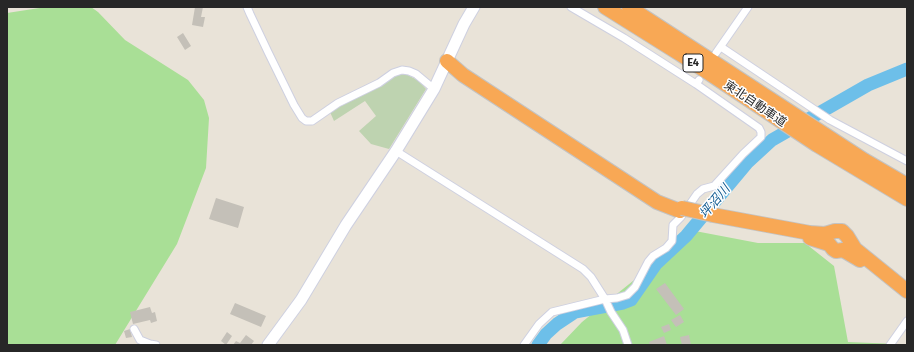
<!DOCTYPE html>
<html>
<head>
<meta charset="utf-8">
<style>
  body { margin:0 }
  #map { position:relative; width:914px; height:352px; overflow:hidden; background:#e9e3d8; font-family:"Fira Sans",sans-serif }
  canvas { display:block }
  .frame { position:absolute; inset:0; border:8px solid #272727; pointer-events:none }
</style>
</head>
<body>
<div id="map">
<canvas width="914" height="352"></canvas>
<div class="frame"></div>
</div>
<script>
const ctx = document.querySelector('canvas').getContext('2d');
ctx.lineJoin = 'round';
function paint(path, color) { ctx.fillStyle = color; ctx.fill(path, 'evenodd'); }
const toPath = rows => new Path2D(rows.map(r => 'M' + r).join(''));
function trace(path, color, width, dash) { ctx.strokeStyle = color; ctx.lineWidth = width; ctx.lineCap = dash ? 'butt' : 'round'; ctx.setLineDash(dash || []); ctx.stroke(path); }
function label(font, color, halo, rows, align = 'center') {
  ctx.font = font + ' "Fira Sans","Noto Sans JP",sans-serif'; ctx.lineWidth = 3; ctx.setLineDash([]); ctx.textBaseline = 'middle'; ctx.strokeStyle = halo; ctx.fillStyle = color; for (const [text, x, y, turn = 0] of rows) {
    ctx.save(); ctx.translate(x, y); ctx.rotate((+turn || 0) * Math.PI / 180); ctx.textAlign = isNaN(turn) ? turn : align; if (halo) ctx.strokeText(text, 0, 0); ctx.fillText(text, 0, 0); ctx.restore();
  }
}
paint(toPath([
  [46,7,91,7,98,12,125,40,188,80,204,100,209,118,206,168,177,244,115,345,7,345,7,13],
  [695,231,758,243,805,243,834,266,848,342,897,344,560,345,582,322]
]), '#a9df96');
paint(toPath([
  [406,74,419,81,426,89,389,149,371,144,359,131,376,116,365,101,334,121,330,112,369,91,388,80,398,75]
]), '#bed3b0');
trace(toPath([
  [538,345,546,334,557,324,575,312,623,303,631,300,656,264,686,236,747,163,772,140,868,85,907,69]
]), '#6dbfe9', 13);
paint(toPath([
  [195,7,203,7,201,17,205,17,203,27,192,25],
  [183,33,191,46,185,50,177,37],
  [216,198,244,207,238,228,209,219],
  [665,283,684,309,676,315,656,289],
  [235,303,266,316,261,327,230,314],
  [150,307,152,313,155,312,157,321,151,323,150,320,133,324,130,312],
  [680,315,684,322,676,327,671,320],
  [669,324,671,330,664,333,661,327],
  [130,329,132,337,126,338,124,331],
  [227,332,232,336,226,345,221,341],
  [246,335,254,341,251,345,233,345,236,341,240,343],
  [689,335,691,345,682,345,680,337],
  [664,336,667,345,650,345,649,342]
]), '#c4c0b8');
const street = toPath([
  [247,7,250,14,268,52,294,105,302,118,306,121,312,121,338,103,379,83,393,73,402,70,409,71,416,74,434,89],
  [571,7,624,38,696,84],
  [721,47,830,120,907,161],
  [716,53,748,7],
  [396,151,583,269,591,277,605,299,611,312,623,330,628,345],
  [134,329,140,340,150,344,156,345],
  [524,345,539,324,552,312,605,299,617,298,627,295,635,287,648,262,653,256,666,248,672,241,673,225,681,217,697,194,703,189,714,186,743,154,761,137,761,132,759,128,696,84,699,80],
  [890,345,907,321]
]);
const secondary = toPath([
  [268,345,301,300,346,225,396,151,434,89,464,24,474,7]
]);
const highway = toPath([
  [605,7,680,54,817,145,907,199],
  [629,7,864,160,907,185],
  [447,61,463,75,657,202,680,211],
  [713,215,810,233,825,234,835,231,842,231,847,236,855,249,907,291],
  [810,238,829,244,833,249,836,251,843,250,860,260]
]);
trace(street, '#ced0e0', 9);
trace(secondary, '#ced0e0', 13);
trace(highway, '#c3c3c3', 16);
trace(street, '#fff', 7);
trace(secondary, '#fff', 11);
trace(highway, '#f8a855', 14);
const highwayBridge = toPath([
  [682,208,713,215]
]);
trace(highwayBridge, '#c3c3c3', 16, []);
trace(highwayBridge, '#f8a855', 14);
for (const [x, y, w] of [
  [693,63,20]
]) { const box = new Path2D(); box.roundRect(x - w / 2, y - 9, w, 18, 3); ctx.fillStyle = '#fff'; ctx.fill(box); trace(box, '#272727', 1); }
label('bold 11px', '#272727', null, [
  ["E4",693,63]
]);
label('12px', '#272727', '#fff', [
  ["東北自動車道",755,104,34]
]);
label('italic 13px', '#115b91', '#fff', [
  ["坪沼川",715,202,-50]
]);
</script>
</body>
</html>
